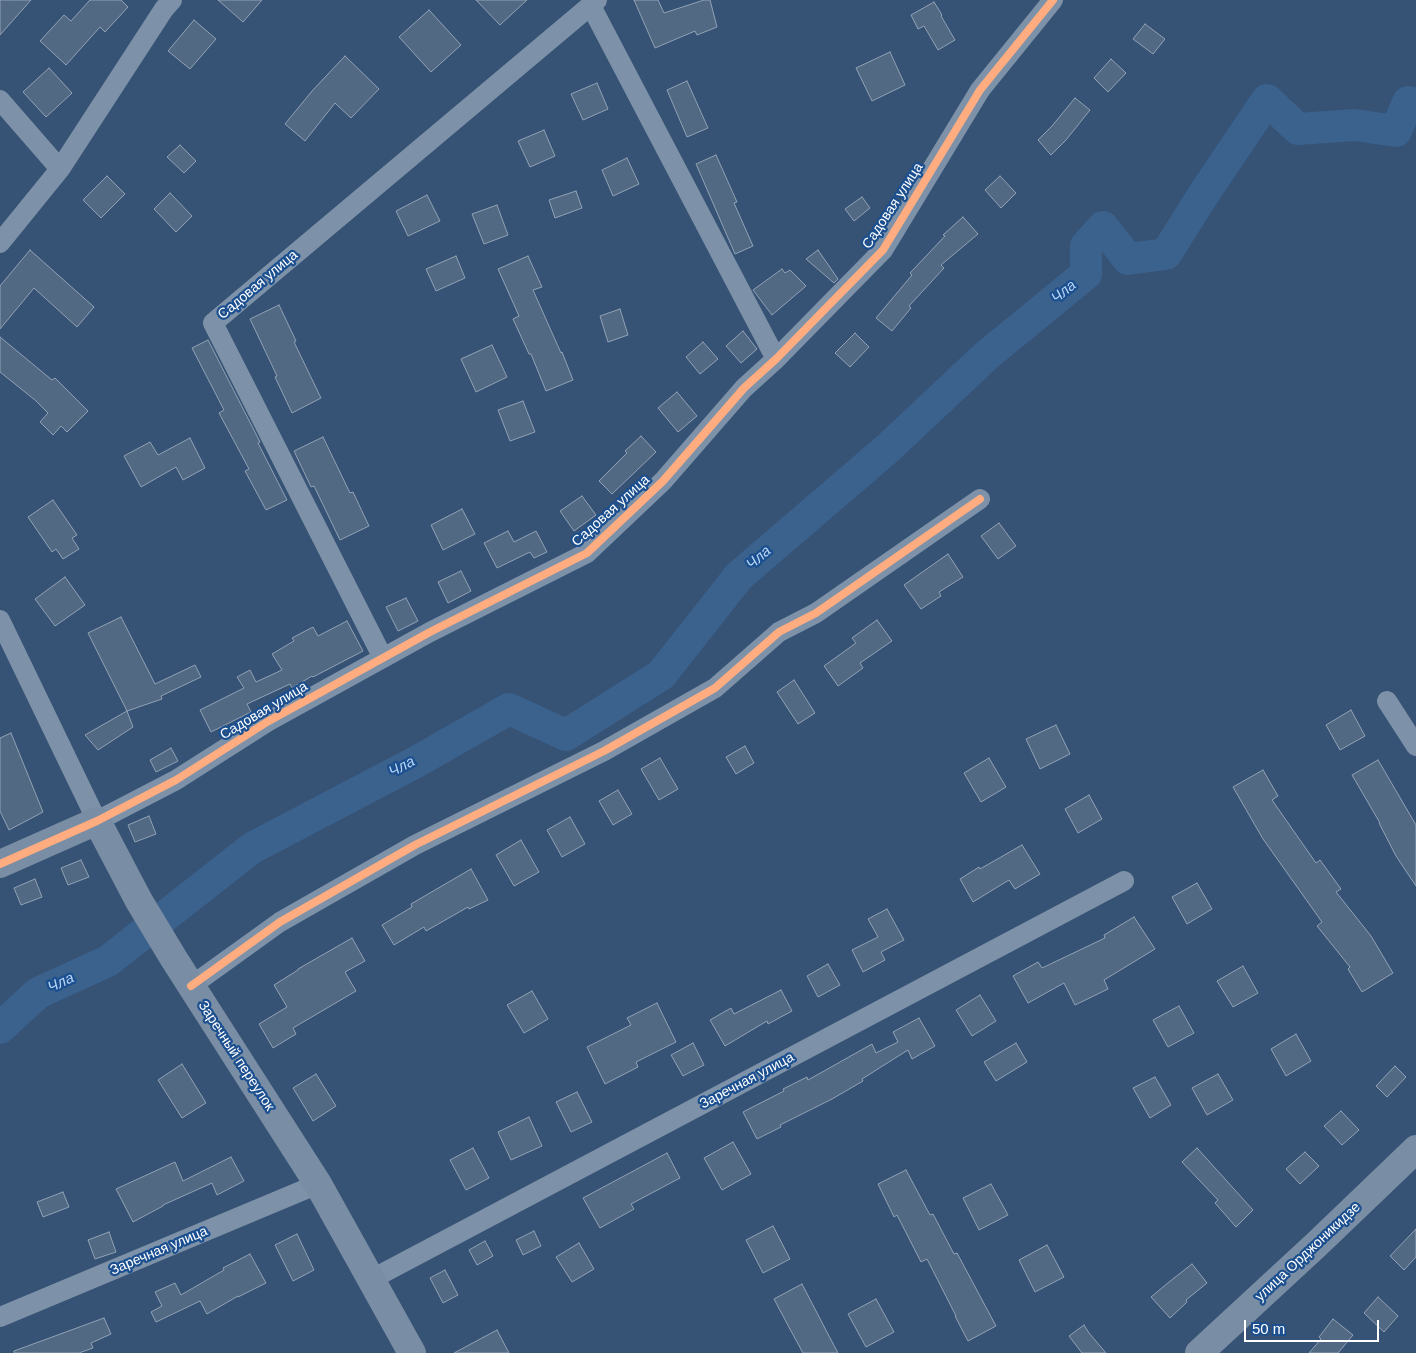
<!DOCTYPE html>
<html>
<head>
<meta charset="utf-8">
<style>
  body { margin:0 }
  #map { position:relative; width:1416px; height:1353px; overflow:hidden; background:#365274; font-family:Helvetica,sans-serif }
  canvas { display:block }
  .scale { position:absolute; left:1244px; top:1320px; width:135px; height:22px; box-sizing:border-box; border:2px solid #fff; border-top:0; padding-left:6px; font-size:15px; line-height:18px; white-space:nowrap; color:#fff; -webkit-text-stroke:4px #1b4f8f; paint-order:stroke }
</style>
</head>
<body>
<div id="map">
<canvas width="1416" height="1353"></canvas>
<div class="scale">50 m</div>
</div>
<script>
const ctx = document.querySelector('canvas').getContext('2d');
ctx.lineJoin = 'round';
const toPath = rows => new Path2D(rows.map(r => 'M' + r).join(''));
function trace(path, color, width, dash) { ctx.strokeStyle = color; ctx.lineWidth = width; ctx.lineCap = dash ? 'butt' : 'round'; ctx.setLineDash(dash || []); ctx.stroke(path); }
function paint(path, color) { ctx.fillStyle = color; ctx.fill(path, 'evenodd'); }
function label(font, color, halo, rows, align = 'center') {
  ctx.font = font + ' Helvetica,sans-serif'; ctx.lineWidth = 4.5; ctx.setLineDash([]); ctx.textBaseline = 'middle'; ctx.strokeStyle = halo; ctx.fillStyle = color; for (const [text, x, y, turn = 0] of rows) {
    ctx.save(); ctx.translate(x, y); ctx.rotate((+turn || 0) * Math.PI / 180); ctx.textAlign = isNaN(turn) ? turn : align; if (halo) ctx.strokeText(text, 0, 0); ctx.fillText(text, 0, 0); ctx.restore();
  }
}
trace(toPath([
  [0,1028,38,993,108,961,252,848,416,762,509,709,566,735,661,675,739,576,887,449,986,356,1086,274,1086,246,1103,227,1128,259,1166,254,1203,195,1267,100,1298,129,1355,125,1396,131,1408,102,1416,104]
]), '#3b618d', 32);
const building = toPath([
  [0,0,31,0,0,35,0,0],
  [90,0,121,0,128,7,105,32,100,27,66,65,40,41,64,15,71,21,90,0],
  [218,0,262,0,243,22,218,0],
  [476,0,527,0,500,25,476,0],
  [634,0,658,0,664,13,704,0,710,0,717,27,697,35,695,31,655,48,634,0],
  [934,2,942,15,941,16,955,40,938,50,924,26,918,29,911,15,934,2],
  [429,10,461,45,431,72,399,37,429,10],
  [194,20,216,39,190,69,168,51,194,20],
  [1145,24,1165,39,1153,54,1133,39,1145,24],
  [890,52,905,85,872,101,856,68,890,52],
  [345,56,379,89,351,118,335,103,305,141,285,124,312,91,345,56],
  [1111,59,1126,73,1108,92,1094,78,1111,59],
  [49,68,72,93,46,117,23,92,49,68],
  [687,81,708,128,687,137,667,90,687,81],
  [597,83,608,109,583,120,571,94,597,83],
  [1075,98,1090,110,1066,140,1051,155,1038,140,1052,126,1075,98],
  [544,130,555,156,530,167,518,141,544,130],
  [180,145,196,161,184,173,167,157,180,145],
  [716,155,737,202,734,203,753,246,735,254,696,164,716,155],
  [627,158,639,184,613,196,602,170,627,158],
  [107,176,125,194,101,218,83,200,107,176],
  [1000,176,1016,193,1001,208,985,190,1000,176],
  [576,191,582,208,555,218,549,200,576,191],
  [170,193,192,216,176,232,154,209,170,193],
  [427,195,440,221,408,236,396,211,427,195],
  [862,197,870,208,854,221,845,209,862,197],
  [497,205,508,235,484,244,472,214,497,205],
  [963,217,978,234,941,265,944,268,909,306,911,308,892,331,876,318,912,275,910,273,945,236,943,235,963,217],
  [30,250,94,307,77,327,34,288,0,329,0,286,30,250],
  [818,250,838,279,834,283,806,259,818,250],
  [456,256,465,278,436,291,426,269,456,256],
  [528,256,542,287,533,290,561,353,562,352,573,380,546,391,531,354,529,354,513,319,519,316,498,269,528,256],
  [782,269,785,273,790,270,806,286,772,315,753,290,782,269],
  [279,305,296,341,294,342,321,398,292,413,275,377,277,376,250,319,279,305],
  [620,309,628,335,608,342,600,316,620,309],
  [743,331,757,349,741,363,726,346,743,331],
  [855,333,869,347,850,367,835,353,855,333],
  [0,337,52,380,55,378,88,411,67,432,61,426,53,435,40,422,48,413,35,400,0,372,0,337],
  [208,340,260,442,258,443,287,500,266,510,245,471,249,469,219,413,224,410,192,348,208,340],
  [703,342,718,359,700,374,686,357,703,342],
  [492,345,507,377,476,392,461,359,492,345],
  [677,392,697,416,678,432,658,408,677,392],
  [523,401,535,432,510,441,498,410,523,401],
  [641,436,656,452,612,494,599,481,627,453,625,451,641,436],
  [323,437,350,493,353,492,369,526,340,540,314,486,311,487,294,451,323,437],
  [190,438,205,468,183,480,176,467,141,487,124,456,150,442,158,455,190,438],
  [582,496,596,515,574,531,560,511,582,496],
  [53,500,77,535,72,538,79,549,63,559,56,549,52,552,28,517,53,500],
  [462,509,475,534,443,550,431,525,462,509],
  [999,523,1016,546,998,559,981,536,999,523],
  [508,531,514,542,536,531,547,552,534,558,530,552,497,568,484,543,508,531],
  [948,554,963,577,939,592,941,596,921,609,904,585,948,554],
  [461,571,471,591,448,603,438,582,461,571],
  [65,577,85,605,55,626,35,599,65,577],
  [406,598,418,621,398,631,386,607,406,598],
  [121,617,155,684,195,665,201,677,161,696,162,699,127,711,88,633,121,617],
  [877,620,892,641,860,663,863,668,838,686,824,666,856,643,852,638,877,620],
  [347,621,363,651,313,677,312,676,292,688,290,684,247,704,251,712,211,732,200,710,244,688,237,677,250,670,256,682,282,670,272,654,294,641,292,638,313,627,318,636,347,621],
  [794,680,815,713,798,724,777,692,794,680],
  [1351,710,1365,736,1340,750,1326,725,1351,710],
  [127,711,133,727,98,750,85,735,127,711],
  [1056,725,1070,754,1040,769,1026,739,1056,725],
  [11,733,43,812,9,830,0,811,0,738,11,733],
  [745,746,754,763,736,774,726,757,745,746],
  [171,748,178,761,156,772,150,760,171,748],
  [660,758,678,789,659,800,641,769,660,758],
  [989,758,1006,787,981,802,964,773,989,758],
  [1378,760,1416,825,1416,886,1396,856,1379,823,1380,823,1352,775,1378,760],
  [1263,770,1278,796,1272,800,1316,863,1320,860,1341,889,1336,892,1371,936,1393,973,1362,992,1348,969,1350,967,1317,926,1322,922,1263,839,1233,787,1263,770],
  [618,790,632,814,613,825,599,801,618,790],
  [1089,795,1102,819,1078,833,1065,809,1089,795],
  [149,816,156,834,135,842,128,825,149,816],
  [570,817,585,844,562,857,547,830,570,817],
  [521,840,539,872,514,886,496,855,521,840],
  [1022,845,1040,874,1015,889,1009,880,973,902,960,879,979,867,980,869,1022,845],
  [81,860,89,877,68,885,61,868,81,860],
  [471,869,488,900,469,909,468,907,426,931,424,927,394,945,382,925,412,907,411,904,471,869],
  [35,879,42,897,21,905,14,888,35,879],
  [1197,883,1212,909,1187,924,1172,897,1197,883],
  [887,909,904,940,881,952,885,960,863,972,852,950,878,937,868,919,887,909],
  [1134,917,1155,949,1104,980,1108,989,1075,1005,1064,983,1028,1003,1013,976,1038,962,1042,968,1105,938,1104,935,1134,917],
  [352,938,365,961,345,972,356,991,293,1028,296,1034,273,1048,259,1024,287,1007,274,985,298,970,298,969,352,938],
  [828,964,840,985,818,997,807,976,828,964],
  [1243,966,1258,993,1233,1007,1217,981,1243,966],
  [781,990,792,1011,768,1024,767,1021,725,1046,710,1020,731,1008,734,1014,781,990],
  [532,991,548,1019,524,1033,507,1005,532,991],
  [980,995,996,1021,972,1036,956,1010,980,995],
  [657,1003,676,1042,636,1062,638,1067,605,1084,587,1047,631,1025,627,1018,657,1003],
  [1179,1006,1194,1033,1168,1047,1153,1020,1179,1006],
  [919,1018,935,1046,912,1059,908,1050,862,1079,863,1081,832,1099,780,1125,781,1127,757,1139,743,1112,784,1091,783,1089,807,1077,808,1080,872,1044,876,1053,898,1042,893,1032,919,1018],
  [1296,1034,1311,1061,1286,1076,1271,1049,1296,1034],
  [693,1043,704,1065,683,1076,671,1055,693,1043],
  [1016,1043,1027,1062,996,1081,984,1062,1016,1043],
  [182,1064,206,1103,182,1118,158,1080,182,1064],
  [1395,1066,1406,1077,1387,1097,1376,1086,1395,1066],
  [316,1074,336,1106,313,1121,293,1088,316,1074],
  [1218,1074,1233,1100,1207,1115,1192,1088,1218,1074],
  [1155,1077,1171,1105,1150,1118,1133,1088,1155,1077],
  [577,1092,592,1122,571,1132,556,1102,577,1092],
  [1341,1111,1359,1130,1342,1145,1324,1126,1341,1111],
  [529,1117,542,1146,511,1160,498,1132,529,1117],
  [733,1142,751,1174,722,1190,704,1158,733,1142],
  [473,1148,489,1178,466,1190,450,1160,473,1148],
  [1197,1148,1253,1210,1236,1227,1215,1203,1218,1200,1182,1162,1197,1148],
  [1305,1152,1319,1166,1300,1184,1286,1169,1305,1152],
  [667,1153,680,1178,631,1204,634,1209,600,1228,583,1198,667,1153],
  [231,1157,244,1181,217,1195,212,1183,163,1205,163,1206,133,1222,116,1189,175,1162,183,1181,231,1157],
  [906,1170,930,1215,933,1214,954,1254,957,1253,996,1326,968,1341,955,1316,956,1316,927,1259,921,1262,897,1215,894,1217,878,1184,906,1170],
  [991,1184,1008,1215,979,1230,963,1198,991,1184],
  [63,1192,69,1207,43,1217,37,1202,63,1192],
  [773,1226,790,1259,763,1273,746,1240,773,1226],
  [1416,1229,1416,1257,1404,1270,1390,1256,1416,1229],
  [534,1231,541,1246,523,1255,516,1240,534,1231],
  [109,1232,116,1252,95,1259,88,1240,109,1232],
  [297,1234,314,1270,293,1281,275,1245,297,1234],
  [485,1241,493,1256,477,1265,469,1250,485,1241],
  [579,1243,594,1269,572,1282,556,1257,579,1243],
  [1047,1245,1064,1277,1035,1292,1019,1260,1047,1245],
  [250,1254,266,1283,238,1297,238,1296,207,1314,200,1301,156,1322,151,1312,162,1306,155,1292,175,1283,181,1295,224,1270,223,1268,250,1254],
  [1192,1264,1207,1283,1186,1300,1187,1302,1170,1318,1151,1297,1169,1282,1192,1264],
  [445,1270,458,1295,443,1303,430,1278,445,1270],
  [802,1284,829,1336,838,1353,803,1353,791,1331,774,1299,802,1284],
  [1378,1297,1398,1316,1384,1332,1364,1313,1378,1297],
  [876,1299,894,1332,866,1347,848,1314,876,1299],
  [104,1318,111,1334,91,1343,93,1348,79,1353,14,1353,14,1351,104,1318],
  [1333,1319,1353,1335,1338,1353,1309,1353,1321,1339,1319,1337,1333,1319],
  [1084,1325,1089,1333,1106,1353,1082,1353,1069,1336,1084,1325],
  [497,1330,509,1353,454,1353,497,1330]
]);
paint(building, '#526984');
trace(building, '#92a2b6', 1);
trace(toPath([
  [591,6,776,359],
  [0,100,60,169],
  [0,243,60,169,164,9,172,0],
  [0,620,97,821,176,780,267,722,430,632,587,553,663,481,744,388,776,359,883,250,980,90,1053,0],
  [383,658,213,323,597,0],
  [1387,701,1416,746],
  [191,986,280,922,415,845,604,751,715,688,779,632,816,613,980,499],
  [370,1280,1124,881],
  [0,1317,318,1184]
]), '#7d92a8', 20);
trace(toPath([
  [0,864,97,821,139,901,174,959,318,1184,412,1353],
  [1199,1353,1317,1244,1416,1149]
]), '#798da4', 28);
trace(toPath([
  [0,864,97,821,176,780,267,722,430,632,587,553,663,481,744,388,776,359,883,250,980,90,1053,0],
  [191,986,280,922,415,845,604,751,715,688,779,632,816,613,980,499]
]), '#ffac80', 8);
label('14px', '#fff', '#1b4f8f', [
  ["Садовая улица",893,206,-57],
  ["Садовая улица",258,285,-40],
  ["Садовая улица",611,511,-42],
  ["Садовая улица",264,711,-31],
  ["Заречный переулок",236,1056,57],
  ["Заречная улица",747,1081,-28],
  ["Заречная улица",159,1251,-23],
  ["улица Орджоникидзе",1308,1252,-43]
]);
label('italic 15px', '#b5d3f5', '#1b4f8f', [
  ["Чла",1064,292,-39],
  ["Чла",759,558,-41],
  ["Чла",402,767,-28],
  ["Чла",61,983,-25]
]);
</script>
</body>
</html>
